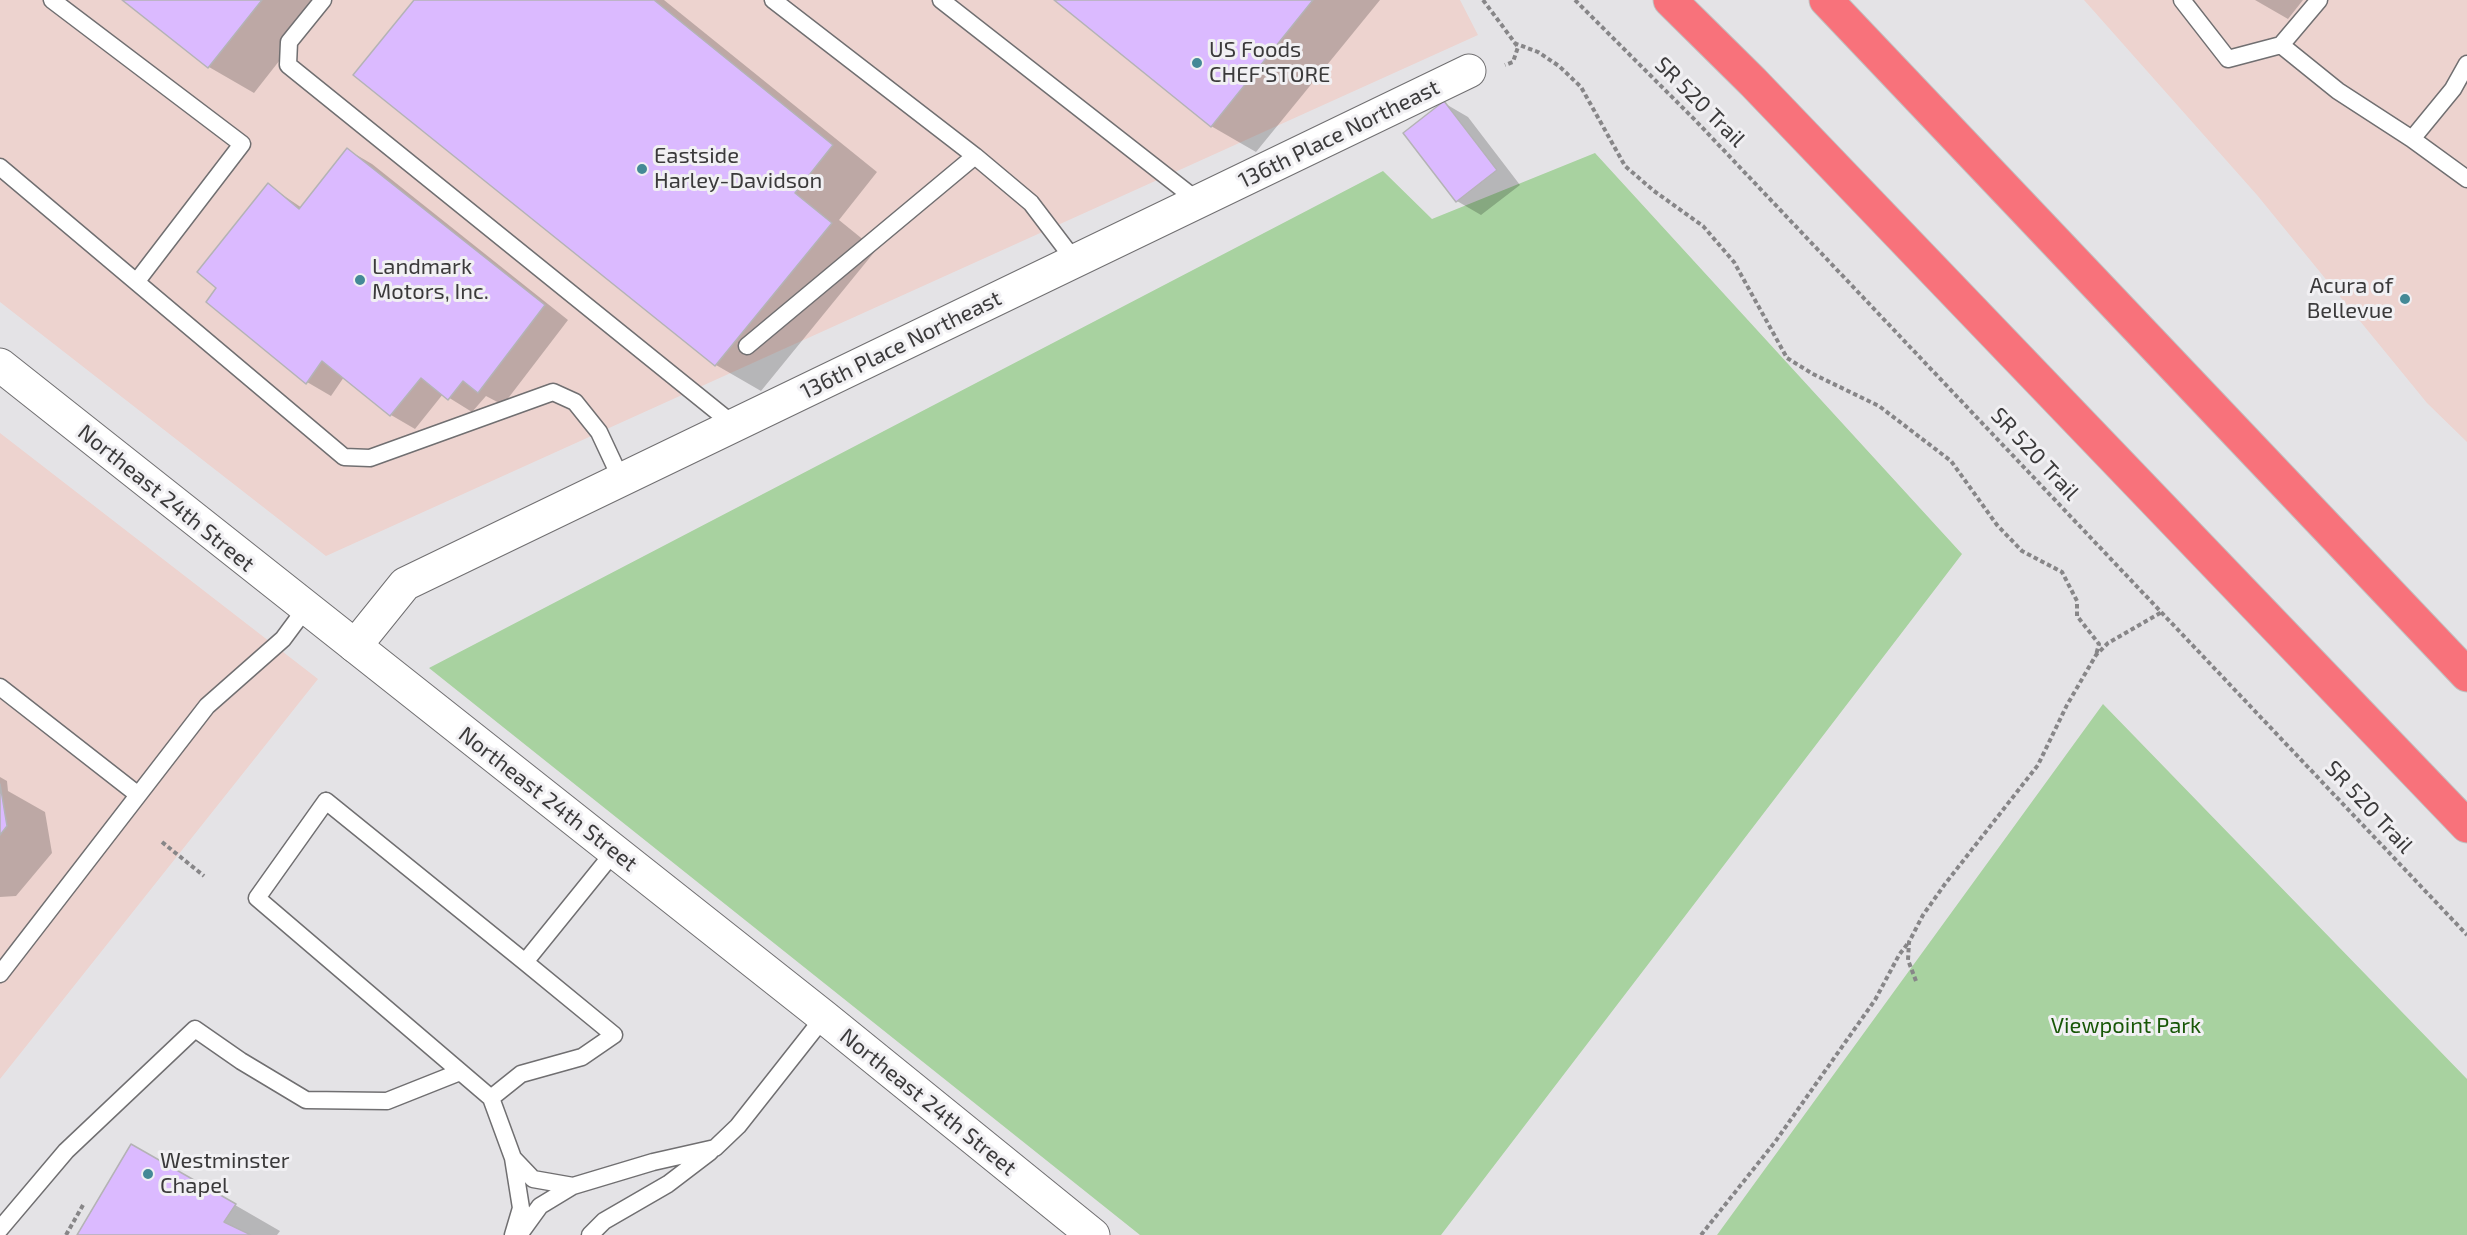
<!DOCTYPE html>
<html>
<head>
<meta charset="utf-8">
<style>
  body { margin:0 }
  canvas { display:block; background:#e4e3e6 }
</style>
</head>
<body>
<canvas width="2467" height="1235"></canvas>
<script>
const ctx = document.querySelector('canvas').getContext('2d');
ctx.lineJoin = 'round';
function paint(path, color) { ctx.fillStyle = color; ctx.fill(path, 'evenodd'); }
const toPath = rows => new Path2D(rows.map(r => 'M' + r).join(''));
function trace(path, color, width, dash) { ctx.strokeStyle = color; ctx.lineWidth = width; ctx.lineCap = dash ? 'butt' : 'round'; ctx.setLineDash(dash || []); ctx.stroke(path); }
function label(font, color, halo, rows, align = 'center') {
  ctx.font = font + ' "Exo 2",sans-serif'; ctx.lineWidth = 6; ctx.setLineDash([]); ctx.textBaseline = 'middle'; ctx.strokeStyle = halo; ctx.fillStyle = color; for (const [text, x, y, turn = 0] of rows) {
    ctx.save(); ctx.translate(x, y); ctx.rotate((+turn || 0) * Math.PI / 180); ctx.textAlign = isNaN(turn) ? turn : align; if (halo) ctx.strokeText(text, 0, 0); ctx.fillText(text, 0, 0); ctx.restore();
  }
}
paint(toPath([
  [0,0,1460,0,1478,35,326,556,0,302],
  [2084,0,2467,0,2467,442,2427,403,2257,195],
  [0,433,318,679,0,1079]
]), '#edd3cf');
paint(toPath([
  [1595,153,1962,554,1441,1235,1140,1235,429,668,1383,171,1432,219],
  [2103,704,2467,1079,2467,1235,1717,1235]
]), '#a8d2a0');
paint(toPath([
  [124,0,327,0,254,93,209,67],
  [416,0,664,0,877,172,839,220,876,250,761,391,716,365,355,75],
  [1056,0,1380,0,1256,152,1211,126],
  [2255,0,2303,0,2288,19],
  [1444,103,1468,117,1520,185,1481,215,1457,201,1405,133],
  [348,150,372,164,568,320,503,405,486,396,472,412,443,394,415,429,391,415,344,377,331,396,307,382,218,288,268,185,302,208],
  [0,777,7,781,8,791,45,812,52,853,16,896,0,897],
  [235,1205,280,1231,277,1235,78,1235]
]), '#0003');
const building = toPath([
  [122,0,262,0,208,68,122,0],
  [414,0,654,0,833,145,795,193,832,223,715,366,353,75,414,0],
  [1054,0,1313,0,1211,127,1054,0],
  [1444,101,1497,170,1456,202,1403,133,1444,101],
  [347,148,545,305,478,393,463,381,448,400,421,378,390,416,322,361,306,384,206,302,216,288,197,272,268,183,299,209,347,148],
  [0,784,7,826,0,835,0,784],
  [131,1144,236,1204,224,1222,251,1235,77,1235,131,1144]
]);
paint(building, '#dbbaff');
trace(building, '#b4b3b5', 1.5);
const lane = toPath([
  [52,0,242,144,137,281],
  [323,0,289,42,288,65,734,425],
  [773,0,975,156,1031,203,1075,261],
  [941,0,1198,201],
  [2182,0,2228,59,2281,45,2319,0],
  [2281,45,2338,91,2412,139,2467,179],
  [2412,139,2453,89,2467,64],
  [0,167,344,457,370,458,553,392,575,402,599,432,621,479],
  [747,346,975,156],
  [0,687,137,794],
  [326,801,525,962,614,1035,582,1057,521,1074,491,1098,257,898,326,801],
  [525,962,614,852],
  [0,974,207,706,283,639,306,608],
  [491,1098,513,1158,521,1208,513,1235],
  [513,1158,533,1179,573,1186],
  [0,1229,66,1151,195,1029,241,1061,306,1100,387,1101,460,1072],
  [519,1235,540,1206,573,1186,653,1162,715,1148,738,1126,824,1017],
  [590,1235,604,1221,668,1184,710,1152]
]);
const street = toPath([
  [355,646,405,584,1469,71]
]);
const secondary = toPath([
  [0,365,824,1017,1093,1235]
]);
const highway = toPath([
  [1670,0,1753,82,2467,826],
  [1826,0,2467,675]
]);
trace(lane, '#706f71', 19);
trace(street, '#706f71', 35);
trace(secondary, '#706f71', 35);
trace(highway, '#c0c0c0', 35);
trace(toPath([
  [1483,0,1518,47,1513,62,1505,65],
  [1575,0,1696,121,2467,935],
  [1514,43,1538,52,1559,66,1581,87,1625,166,1654,191,1703,226,1734,262,1787,358,1813,374,1879,406,1951,461,1997,525,2022,551,2062,572,2077,601,2077,616,2099,644,2096,655],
  [162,842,204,876],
  [1916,981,1908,960,1909,942,1923,915,1945,884,2038,765,2067,705,2096,655,2108,643,2162,612],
  [66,1235,83,1205],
  [1701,1235,1775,1142,1875,1000,1899,955,1909,942]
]), '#878688', 4, [4.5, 3]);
trace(lane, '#fff', 16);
trace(street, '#fff', 33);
trace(secondary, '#fff', 33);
trace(highway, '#f8727b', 33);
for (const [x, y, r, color] of [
  [1197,63,6,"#448996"],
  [642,169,6,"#448996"],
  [360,280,6,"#448996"],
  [2405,299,6,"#448996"],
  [148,1174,6,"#448996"]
]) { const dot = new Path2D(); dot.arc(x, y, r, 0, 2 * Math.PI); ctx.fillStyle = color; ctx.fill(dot); trace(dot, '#f1f0f3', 2); }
label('22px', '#3b3a3b', '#f1f0f3', [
  ["US Foods",1209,50],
  ["CHEF'STORE",1209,75],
  ["Eastside",654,156],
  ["Harley-Davidson",654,181],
  ["Landmark",372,267],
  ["Motors, Inc.",372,292],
  ["Acura of",2393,286,"right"],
  ["Bellevue",2393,311,"right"],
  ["Westminster",160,1161],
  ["Chapel",160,1186]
], 'left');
label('22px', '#3b3a3b', '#f1f0f3', [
  ["SR 520 Trail",1700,102,45],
  ["136th Place Northeast",1339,134,-26],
  ["136th Place Northeast",901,345,-26],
  ["SR 520 Trail",2035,454,47],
  ["Northeast 24th Street",166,498,39],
  ["Northeast 24th Street",548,799,38],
  ["SR 520 Trail",2369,807,47],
  ["Northeast 24th Street",928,1102,39]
]);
label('22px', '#185707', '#f1f0f3', [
  ["Viewpoint Park",2126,1026]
]);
</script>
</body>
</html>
